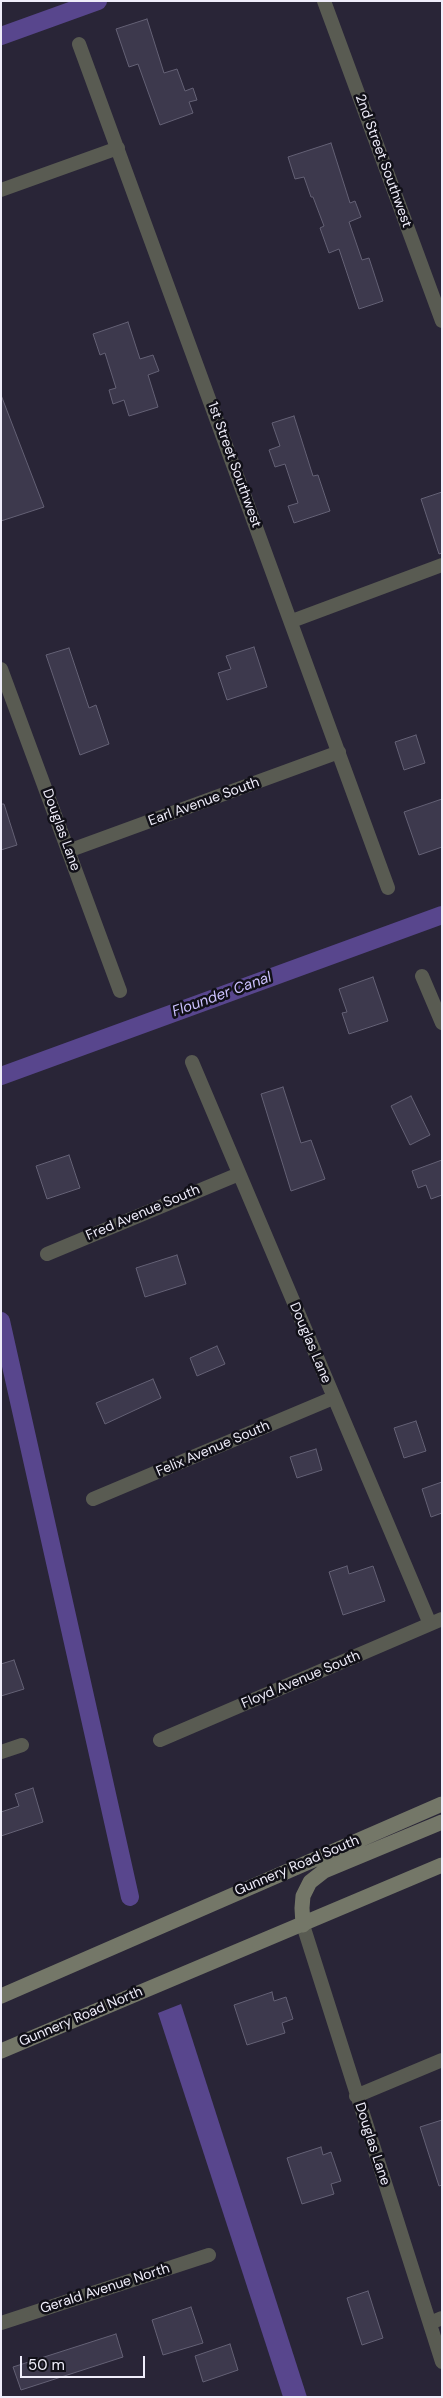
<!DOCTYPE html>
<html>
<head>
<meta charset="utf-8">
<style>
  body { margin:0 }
  #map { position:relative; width:443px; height:2398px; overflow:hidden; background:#292537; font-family:"DM Sans",sans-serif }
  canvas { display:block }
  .frame { position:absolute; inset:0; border:2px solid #efedfa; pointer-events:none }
  .scale { position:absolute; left:20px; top:2356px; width:125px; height:22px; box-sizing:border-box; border:2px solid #efedfa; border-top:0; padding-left:6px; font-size:15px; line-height:18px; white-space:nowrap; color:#efedfa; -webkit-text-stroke:4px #111018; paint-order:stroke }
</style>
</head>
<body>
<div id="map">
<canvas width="443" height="2398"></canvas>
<div class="frame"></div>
<div class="scale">50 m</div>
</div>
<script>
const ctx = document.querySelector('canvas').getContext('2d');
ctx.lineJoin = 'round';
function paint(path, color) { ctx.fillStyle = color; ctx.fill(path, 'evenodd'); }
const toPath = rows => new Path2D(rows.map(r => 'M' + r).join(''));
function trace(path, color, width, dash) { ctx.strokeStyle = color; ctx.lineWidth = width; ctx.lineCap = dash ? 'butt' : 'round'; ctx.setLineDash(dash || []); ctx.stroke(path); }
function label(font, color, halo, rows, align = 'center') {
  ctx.font = font + ' "DM Sans",sans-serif'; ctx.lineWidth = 5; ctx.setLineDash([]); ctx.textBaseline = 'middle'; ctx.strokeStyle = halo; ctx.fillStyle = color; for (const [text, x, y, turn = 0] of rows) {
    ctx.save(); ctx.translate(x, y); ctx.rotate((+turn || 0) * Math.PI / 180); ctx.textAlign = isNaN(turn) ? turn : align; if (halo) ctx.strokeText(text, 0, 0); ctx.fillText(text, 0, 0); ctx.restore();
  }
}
paint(toPath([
  [181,2004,307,2397,283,2397,158,2013]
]), '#58468d');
trace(toPath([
  [1,36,98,1],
  [1,1076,442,915],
  [1,1321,130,1897]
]), '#58468d', 18);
const building = toPath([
  [147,19,164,73,177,69,185,91,193,88,197,100,189,102,193,113,160,125,138,64,129,67,116,29,147,19],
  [331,143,350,203,355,201,361,217,349,222,362,260,369,258,383,301,359,309,339,249,329,253,320,228,324,226,313,197,311,197,304,177,295,179,288,157,331,143],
  [128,322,140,359,153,355,159,371,148,375,158,407,129,416,124,400,113,404,109,390,116,388,105,353,100,355,93,334,128,322],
  [1,395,44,507,1,521,1,395],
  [294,416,313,476,318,475,330,511,294,523,288,506,298,503,285,464,275,467,269,450,280,446,272,423,294,416],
  [442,492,442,553,439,554,421,499,442,492],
  [254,647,267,687,227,700,218,673,231,669,226,656,254,647],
  [69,648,89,708,96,705,109,744,80,755,46,655,69,648],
  [416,735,425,763,404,770,395,742,416,735],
  [442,799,442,847,419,855,404,812,442,799],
  [1,804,4,804,17,845,1,850,1,804],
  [373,977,388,1021,349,1034,342,1013,347,1012,339,989,373,977],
  [283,1087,301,1143,311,1140,325,1179,291,1191,261,1094,283,1087],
  [411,1096,430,1135,410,1145,391,1106,411,1096],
  [69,1155,80,1188,47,1199,36,1166,69,1155],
  [442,1160,442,1195,431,1199,426,1185,418,1188,412,1171,442,1160],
  [177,1255,186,1284,145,1297,136,1268,177,1255],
  [217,1346,225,1364,197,1376,190,1358,217,1346],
  [153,1379,161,1398,105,1424,96,1403,153,1379],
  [416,1421,426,1451,404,1458,394,1428,416,1421],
  [316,1449,322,1470,297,1478,290,1457,316,1449],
  [442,1482,442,1513,431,1517,422,1489,442,1482],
  [347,1566,349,1574,373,1566,385,1601,343,1615,329,1572,347,1566],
  [14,1660,24,1689,1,1696,1,1664,14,1660],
  [33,1788,43,1822,1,1836,1,1812,19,1806,15,1794,33,1788],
  [272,1992,274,2001,286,1997,293,2019,282,2023,285,2033,247,2045,234,2005,272,1992],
  [442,2120,442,2185,439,2186,420,2127,442,2120],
  [321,2147,323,2155,331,2152,341,2181,331,2184,334,2194,302,2204,287,2158,321,2147],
  [368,2291,383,2338,362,2345,347,2298,368,2291],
  [191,2307,203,2343,163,2355,152,2320,191,2307],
  [116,2334,123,2357,21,2390,13,2367,116,2334],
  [230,2344,238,2370,203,2382,195,2356,230,2344]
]);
paint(building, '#3d394d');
trace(building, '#646175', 1);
trace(toPath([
  [324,1,442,321],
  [79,44,388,888],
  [1,190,118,148],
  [292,621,442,565],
  [1,669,120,991],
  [68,851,339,752],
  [422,976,442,1023],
  [192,1062,430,1624],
  [47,1254,239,1174],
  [93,1499,333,1398],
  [160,1740,442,1619],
  [1,1752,22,1745],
  [303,1925,442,2362],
  [356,2096,442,2060],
  [1,2323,209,2255],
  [430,2323,442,2318]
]), '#595b52', 14);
trace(toPath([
  [303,1925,302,1908,303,1896,310,1882,324,1871,442,1822],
  [1,1996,442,1804],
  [1,2051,442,1865]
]), '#747768', 15);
label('14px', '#efedfa', '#111018', [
  ["2nd Street Southwest",383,161,70],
  ["1st Street Southwest",234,465,70],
  ["Earl Avenue South",204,802,-20],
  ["Douglas Lane",61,830,70],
  ["Fred Avenue South",143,1213,-23],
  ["Douglas Lane",310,1343,67],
  ["Felix Avenue South",213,1449,-23],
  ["Floyd Avenue South",301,1680,-23],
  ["Gunnery Road South",297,1866,-23],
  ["Gunnery Road North",81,2017,-23],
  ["Douglas Lane",372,2144,72],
  ["Gerald Avenue North",105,2289,-18]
]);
label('italic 15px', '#ccc1fe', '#111018', [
  ["Flounder Canal",222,995,-20]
]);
</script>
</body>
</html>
